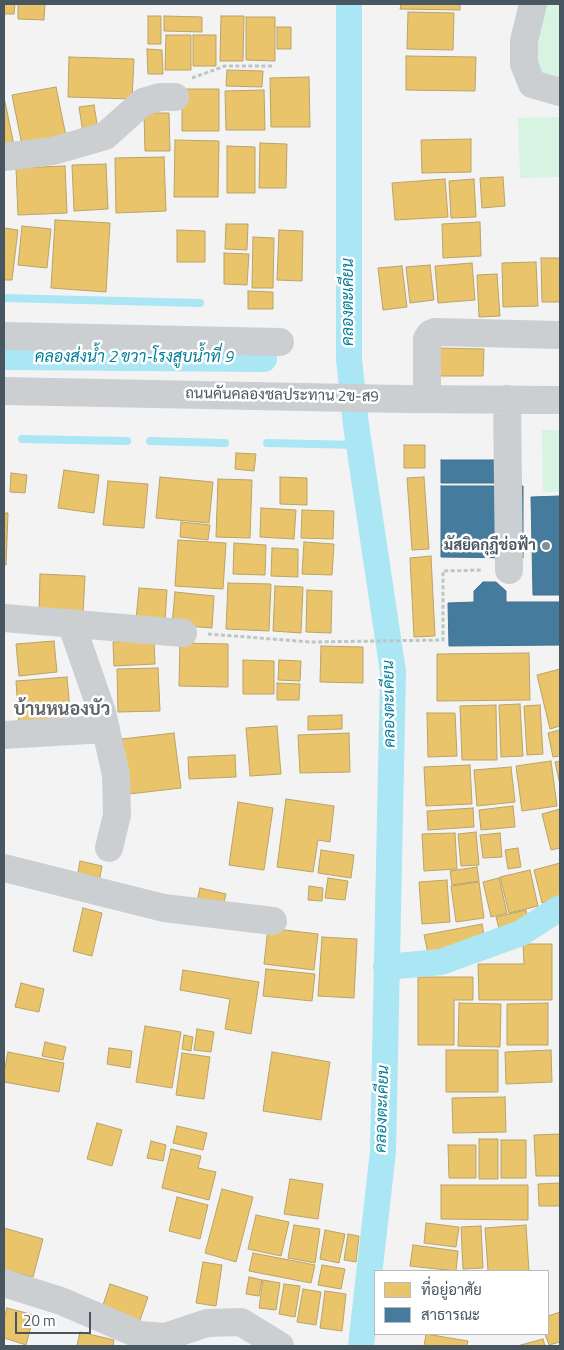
<!DOCTYPE html>
<html>
<head>
<meta charset="utf-8">
<style>
  body { margin:0 }
  #map { position:relative; width:564px; height:1350px; overflow:hidden; background:#f4f3f3; font-family:"Titillium Web",Sarabun,sans-serif }
  canvas { display:block }
  .frame { position:absolute; inset:0; border:5px solid #485662; pointer-events:none }
  .legend { position:absolute; left:374px; top:1270px; width:175px; height:65px; box-sizing:border-box; background:#fff; border:1px solid #b6bbc0; margin:0; padding:6px 9px; list-style:none; font-size:15px; color:#485662 }
  .legend li { display:flex; align-items:center; gap:10px; height:25px }
  .legend b { width:25px; border:1px solid #b6bbc0 }
  .scale { position:absolute; left:15px; top:1312px; width:76px; height:22px; box-sizing:border-box; border:2px solid #485662; border-top:0; padding-left:6px; font-size:15px; line-height:18px; white-space:nowrap; color:#485662; -webkit-text-stroke:4px #fff; paint-order:stroke }
</style>
</head>
<body>
<div id="map">
<canvas width="564" height="1350"></canvas>
<div class="frame"></div>
<ul class="legend">
<li><b style="height:14px;background:#e9c46a"></b>ที่อยู่อาศัย</li>
<li><b style="height:14px;background:#457b9d"></b>สาธารณะ</li>
</ul>
<div class="scale">20 m</div>
</div>
<script>
const ctx = document.querySelector('canvas').getContext('2d');
ctx.lineJoin = 'round';
function paint(path, color) { ctx.fillStyle = color; ctx.fill(path, 'evenodd'); }
const toPath = rows => new Path2D(rows.map(r => 'M' + r).join(''));
function trace(path, color, width, dash) { ctx.strokeStyle = color; ctx.lineWidth = width; ctx.lineCap = dash ? 'butt' : 'round'; ctx.setLineDash(dash || []); ctx.stroke(path); }
function label(font, color, halo, rows, align = 'center') {
  ctx.font = font + ' "Titillium Web",Sarabun,sans-serif'; ctx.lineWidth = 5; ctx.setLineDash([]); ctx.textBaseline = 'middle'; ctx.strokeStyle = halo; ctx.fillStyle = color; for (const [text, x, y, turn = 0] of rows) {
    ctx.save(); ctx.translate(x, y); ctx.rotate((+turn || 0) * Math.PI / 180); ctx.textAlign = isNaN(turn) ? turn : align; if (halo) ctx.strokeText(text, 0, 0); ctx.fillText(text, 0, 0); ctx.restore();
  }
}
paint(toPath([
  [545,4,560,4,560,84,545,76,535,59,534,45],
  [560,117,560,177,520,178,518,118],
  [542,430,560,430,560,492,543,492]
]), '#d7f3e1');
const homes = toPath([
  [4,4,15,4,14,14,4,14,4,4],
  [18,4,45,4,44,20,18,19,18,4],
  [401,4,460,4,460,10,400,9,401,4],
  [408,12,454,13,453,50,407,49,408,12],
  [148,16,161,16,161,44,148,44,148,16],
  [164,16,202,17,202,32,164,31,164,16],
  [221,16,244,16,243,61,220,61,221,16],
  [246,17,275,17,275,61,246,60,246,17],
  [277,27,291,27,291,49,277,49,277,27],
  [166,35,191,35,191,70,165,70,166,35],
  [193,35,216,35,216,66,193,66,193,35],
  [147,49,162,50,163,74,148,74,147,49],
  [406,56,476,57,475,91,406,90,406,56],
  [69,57,134,59,132,99,68,97,69,57],
  [227,70,263,71,262,87,226,86,227,70],
  [309,77,310,127,271,127,270,78,309,77],
  [56,87,66,136,22,145,12,95,56,87],
  [182,89,219,89,219,131,182,131,182,89],
  [264,90,265,130,226,130,225,91,264,90],
  [4,97,14,145,4,147,4,97],
  [94,105,98,130,83,133,79,107,94,105],
  [144,113,169,113,170,151,145,151,144,113],
  [471,139,471,172,422,173,421,140,471,139],
  [175,140,219,141,218,197,174,197,175,140],
  [260,143,287,144,286,188,259,188,260,143],
  [227,146,255,147,255,193,227,193,227,146],
  [164,157,166,211,116,213,115,158,164,157],
  [106,164,108,209,74,211,72,165,106,164],
  [65,166,67,213,18,215,16,168,65,166],
  [503,177,505,206,482,208,480,178,503,177],
  [445,179,448,217,395,220,392,183,445,179],
  [474,179,476,217,451,218,449,181,474,179],
  [55,220,110,223,106,292,51,288,55,220],
  [480,222,481,256,443,258,442,224,480,222],
  [226,224,248,224,247,250,225,249,226,224],
  [22,226,51,229,47,268,18,265,22,226],
  [4,228,18,230,12,280,4,280,4,228],
  [177,230,205,231,205,262,177,262,177,230],
  [279,230,303,231,302,281,277,280,279,230],
  [253,237,274,238,273,288,252,288,253,237],
  [224,253,249,254,247,285,224,284,224,253],
  [541,258,560,258,560,302,542,302,541,258],
  [536,262,538,306,503,307,502,263,536,262],
  [472,263,475,300,438,303,435,266,472,263],
  [430,265,434,300,410,303,406,267,430,265],
  [402,266,407,307,383,310,378,268,402,266],
  [497,274,500,316,479,317,477,275,497,274],
  [248,291,273,292,273,309,248,309,248,291],
  [437,348,484,349,483,376,437,376,437,348],
  [404,445,425,445,425,468,404,468,404,445],
  [236,453,256,454,254,471,235,469,236,453],
  [64,470,99,475,94,513,58,508,64,470],
  [11,473,27,475,25,493,10,492,11,473],
  [160,477,213,482,209,523,156,518,160,477],
  [280,477,307,478,307,505,280,504,280,477],
  [424,477,429,549,412,550,407,478,424,477],
  [218,479,252,480,250,538,216,537,218,479],
  [108,481,148,484,144,528,103,525,108,481],
  [261,508,296,510,294,539,260,537,261,508],
  [302,510,334,511,333,539,301,538,302,510],
  [4,513,8,513,6,565,4,565,4,513],
  [181,522,210,525,208,540,180,537,181,522],
  [178,540,226,543,223,589,175,586,178,540],
  [304,542,334,544,332,575,302,574,304,542],
  [234,543,266,545,265,575,233,574,234,543],
  [272,548,298,549,298,577,271,576,272,548],
  [431,556,435,636,414,637,410,558,431,556],
  [40,574,85,576,83,614,39,612,40,574],
  [228,583,271,584,269,631,226,629,228,583],
  [275,586,303,587,301,633,273,631,275,586],
  [139,588,167,590,165,622,136,620,139,588],
  [307,590,332,591,331,633,306,632,307,590],
  [175,592,214,596,212,628,172,625,175,592],
  [154,640,155,664,114,666,113,642,154,640],
  [54,641,57,672,19,676,16,644,54,641],
  [180,643,228,644,228,687,179,686,180,643],
  [321,646,363,647,363,683,320,682,321,646],
  [529,653,530,700,437,701,437,654,529,653],
  [243,660,274,661,274,694,243,694,243,660],
  [279,660,301,661,300,681,278,680,279,660],
  [158,668,160,711,118,712,117,669,158,668],
  [560,669,560,726,550,729,537,675,560,669],
  [67,677,71,720,19,724,16,681,67,677],
  [277,683,300,684,299,700,277,700,277,683],
  [520,704,523,756,501,757,499,705,520,704],
  [496,705,497,760,462,760,460,706,496,705],
  [540,705,543,754,527,755,524,706,540,705],
  [427,713,455,713,457,756,428,757,427,713],
  [342,715,342,729,308,730,308,716,342,715],
  [277,726,281,774,250,776,246,728,277,726],
  [560,730,560,756,553,757,548,733,560,730],
  [174,733,181,788,129,794,122,739,174,733],
  [349,733,350,772,300,773,298,735,349,733],
  [235,755,236,777,189,779,188,757,235,755],
  [551,761,557,806,522,811,516,766,551,761],
  [560,761,560,785,555,762,560,761],
  [470,765,472,804,426,806,424,767,470,765],
  [511,767,515,802,477,806,474,770,511,767],
  [286,799,334,806,330,842,318,840,313,872,277,867,286,799],
  [238,802,273,808,264,870,229,865,238,802],
  [513,806,515,827,481,830,479,810,513,806],
  [473,808,474,827,428,830,427,811,473,808],
  [560,809,560,848,551,850,542,814,560,809],
  [476,832,479,865,461,866,458,834,476,832],
  [455,833,457,869,424,871,422,834,455,833],
  [500,833,502,857,483,858,480,835,500,833],
  [518,848,521,867,508,869,505,850,518,848],
  [321,850,354,855,351,878,318,873,321,850],
  [80,861,102,866,99,882,77,877,80,861],
  [560,863,560,898,542,903,534,870,560,863],
  [477,867,479,881,452,885,450,871,477,867],
  [530,870,538,906,509,913,500,877,530,870],
  [328,878,348,881,345,900,325,898,328,878],
  [499,878,507,913,491,917,483,882,499,878],
  [447,880,450,922,422,924,419,882,447,880],
  [479,882,484,918,456,922,451,886,479,882],
  [309,886,323,888,322,901,308,900,309,886],
  [200,888,226,894,222,911,196,906,200,888],
  [83,908,102,913,92,956,73,951,83,908],
  [526,910,530,925,500,932,496,917,526,910],
  [482,924,488,955,431,967,424,935,482,924],
  [268,928,318,934,314,970,264,964,268,928],
  [322,937,357,939,354,998,318,996,322,937],
  [523,944,552,944,552,1000,479,1000,478,964,524,964,523,944],
  [266,969,315,974,312,1001,263,996,266,969],
  [183,970,259,982,251,1034,225,1029,230,999,180,990,183,970],
  [418,977,473,977,473,1000,454,1000,454,1045,418,1045,418,977],
  [21,983,44,989,39,1012,15,1007,21,983],
  [459,1003,501,1004,500,1047,458,1046,459,1003],
  [548,1003,548,1045,507,1045,507,1004,548,1003],
  [145,1026,181,1032,172,1088,136,1082,145,1026],
  [197,1029,214,1032,211,1052,194,1050,197,1029],
  [184,1035,193,1037,191,1051,182,1049,184,1035],
  [45,1042,66,1047,63,1060,42,1056,45,1042],
  [109,1048,132,1051,130,1068,107,1064,109,1048],
  [446,1050,498,1050,498,1092,446,1092,446,1050],
  [551,1050,552,1082,506,1084,505,1052,551,1050],
  [8,1052,64,1063,59,1092,4,1082,4,1072,8,1052],
  [272,1052,330,1062,321,1120,263,1111,272,1052],
  [182,1053,210,1057,204,1099,176,1095,182,1053],
  [505,1097,506,1132,453,1133,452,1098,505,1097],
  [97,1123,122,1130,112,1166,87,1159,97,1123],
  [177,1126,207,1133,203,1150,173,1143,177,1126],
  [560,1134,560,1176,536,1176,534,1135,560,1134],
  [479,1139,498,1139,498,1179,479,1179,479,1139],
  [501,1140,526,1140,526,1178,501,1178,501,1140],
  [151,1141,166,1145,163,1161,147,1158,151,1141],
  [448,1145,476,1145,476,1178,449,1178,448,1145],
  [171,1149,201,1156,198,1168,216,1172,209,1200,162,1188,171,1149],
  [290,1179,323,1184,318,1219,284,1214,290,1179],
  [560,1183,560,1206,539,1206,538,1184,560,1183],
  [441,1185,528,1185,528,1220,441,1219,441,1185],
  [222,1189,253,1197,236,1262,205,1253,222,1189],
  [177,1197,208,1205,200,1239,169,1231,177,1197],
  [256,1215,289,1222,281,1256,248,1249,256,1215],
  [426,1223,459,1227,456,1247,424,1243,426,1223],
  [294,1225,320,1229,315,1263,288,1258,294,1225],
  [526,1225,529,1271,488,1271,485,1228,526,1225],
  [481,1226,483,1268,463,1269,461,1227,481,1226],
  [4,1228,43,1239,33,1277,4,1270,4,1228],
  [325,1230,345,1234,339,1263,320,1259,325,1230],
  [348,1234,359,1236,356,1262,344,1260,348,1234],
  [413,1245,458,1251,456,1271,410,1266,413,1245],
  [253,1253,315,1265,311,1283,249,1271,253,1253],
  [203,1262,222,1265,216,1306,196,1303,203,1262],
  [322,1265,345,1269,341,1289,318,1285,322,1265],
  [249,1277,262,1280,259,1296,246,1294,249,1277],
  [263,1280,280,1283,276,1310,259,1308,263,1280],
  [110,1284,148,1297,139,1323,101,1311,110,1284],
  [284,1284,300,1286,295,1317,279,1314,284,1284],
  [303,1289,321,1292,316,1325,297,1322,303,1289],
  [325,1291,346,1294,342,1331,320,1328,325,1291],
  [7,1308,34,1315,26,1345,4,1338,4,1319,7,1308],
  [560,1312,560,1342,549,1345,545,1334,548,1334,548,1316,560,1312],
  [80,1332,114,1340,113,1346,77,1346,80,1332],
  [426,1334,468,1341,467,1346,424,1346,426,1334],
  [543,1339,545,1346,517,1346,543,1339]
]);
paint(homes, '#e9c46a');
trace(homes, '#b9a368', 1);
const public = toPath([
  [441,460,495,460,495,483,441,483,441,460],
  [441,486,523,486,523,558,441,557,441,486],
  [560,496,560,595,533,595,531,497,560,496],
  [483,582,496,582,506,591,506,602,560,602,560,645,449,646,448,603,474,602,474,591,483,582]
]);
paint(public, '#457b9d');
trace(public, '#46708b', 1);
trace(toPath([
  [4,298,200,303],
  [22,439,127,441],
  [150,441,225,443],
  [267,443,359,445]
]), '#aae6f3', 8);
trace(toPath([
  [349,4,349,359,356,425,393,672,383,1151,361,1346],
  [4,357,264,359],
  [386,967,441,962,521,933,560,908]
]), '#aae6f3', 26);
trace(toPath([
  [192,78,225,66,274,66],
  [208,634,310,642,443,640,443,571,483,570]
]), '#bac7c3', 3, [4, 2.5]);
trace(toPath([
  [533,4,524,41,524,64,532,84,560,92],
  [4,157,53,151,105,136,143,102,160,97,175,97],
  [4,336,280,342],
  [4,391,403,399,560,400],
  [427,399,427,339,430,334,435,332,560,335],
  [507,399,509,570],
  [4,618,183,633],
  [71,623,102,712,116,775,117,815,109,848],
  [4,735,106,729],
  [4,868,164,908,273,921],
  [4,1283,61,1301,140,1335,165,1337,207,1323,241,1322,280,1346]
]), '#cccfd2', 28);
for (const [x, y, r, color] of [
  [546,546,5,"#848d95"]
]) { const dot = new Path2D(); dot.arc(x, y, r, 0, 2 * Math.PI); ctx.fillStyle = color; ctx.fill(dot); trace(dot, '#fff', 2); }
label('15px', '#485662', '#fff', [
  ["ถนนคันคลองชลประทาน 2ข-ส9",282,396,1]
]);
label('bold 15px', '#485662', '#fff', [
  ["มัสยิดกุฎีช่อฟ้า",536,546]
], 'right');
label('italic 16px', '#057e99', '#fff', [
  ["คลองตะเคียน",349,302,-90],
  ["คลองส่งน้ำ 2 ขวา-โรงสูบน้ำที่ 9",134,358],
  ["คลองตะเคียน",390,704,-91],
  ["คลองตะเคียน",383,1109,-88]
]);
label('bold 18px', '#5e6368', '#fff', [
  ["บ้านหนองบัว",62,711]
]);
</script>
</body>
</html>
